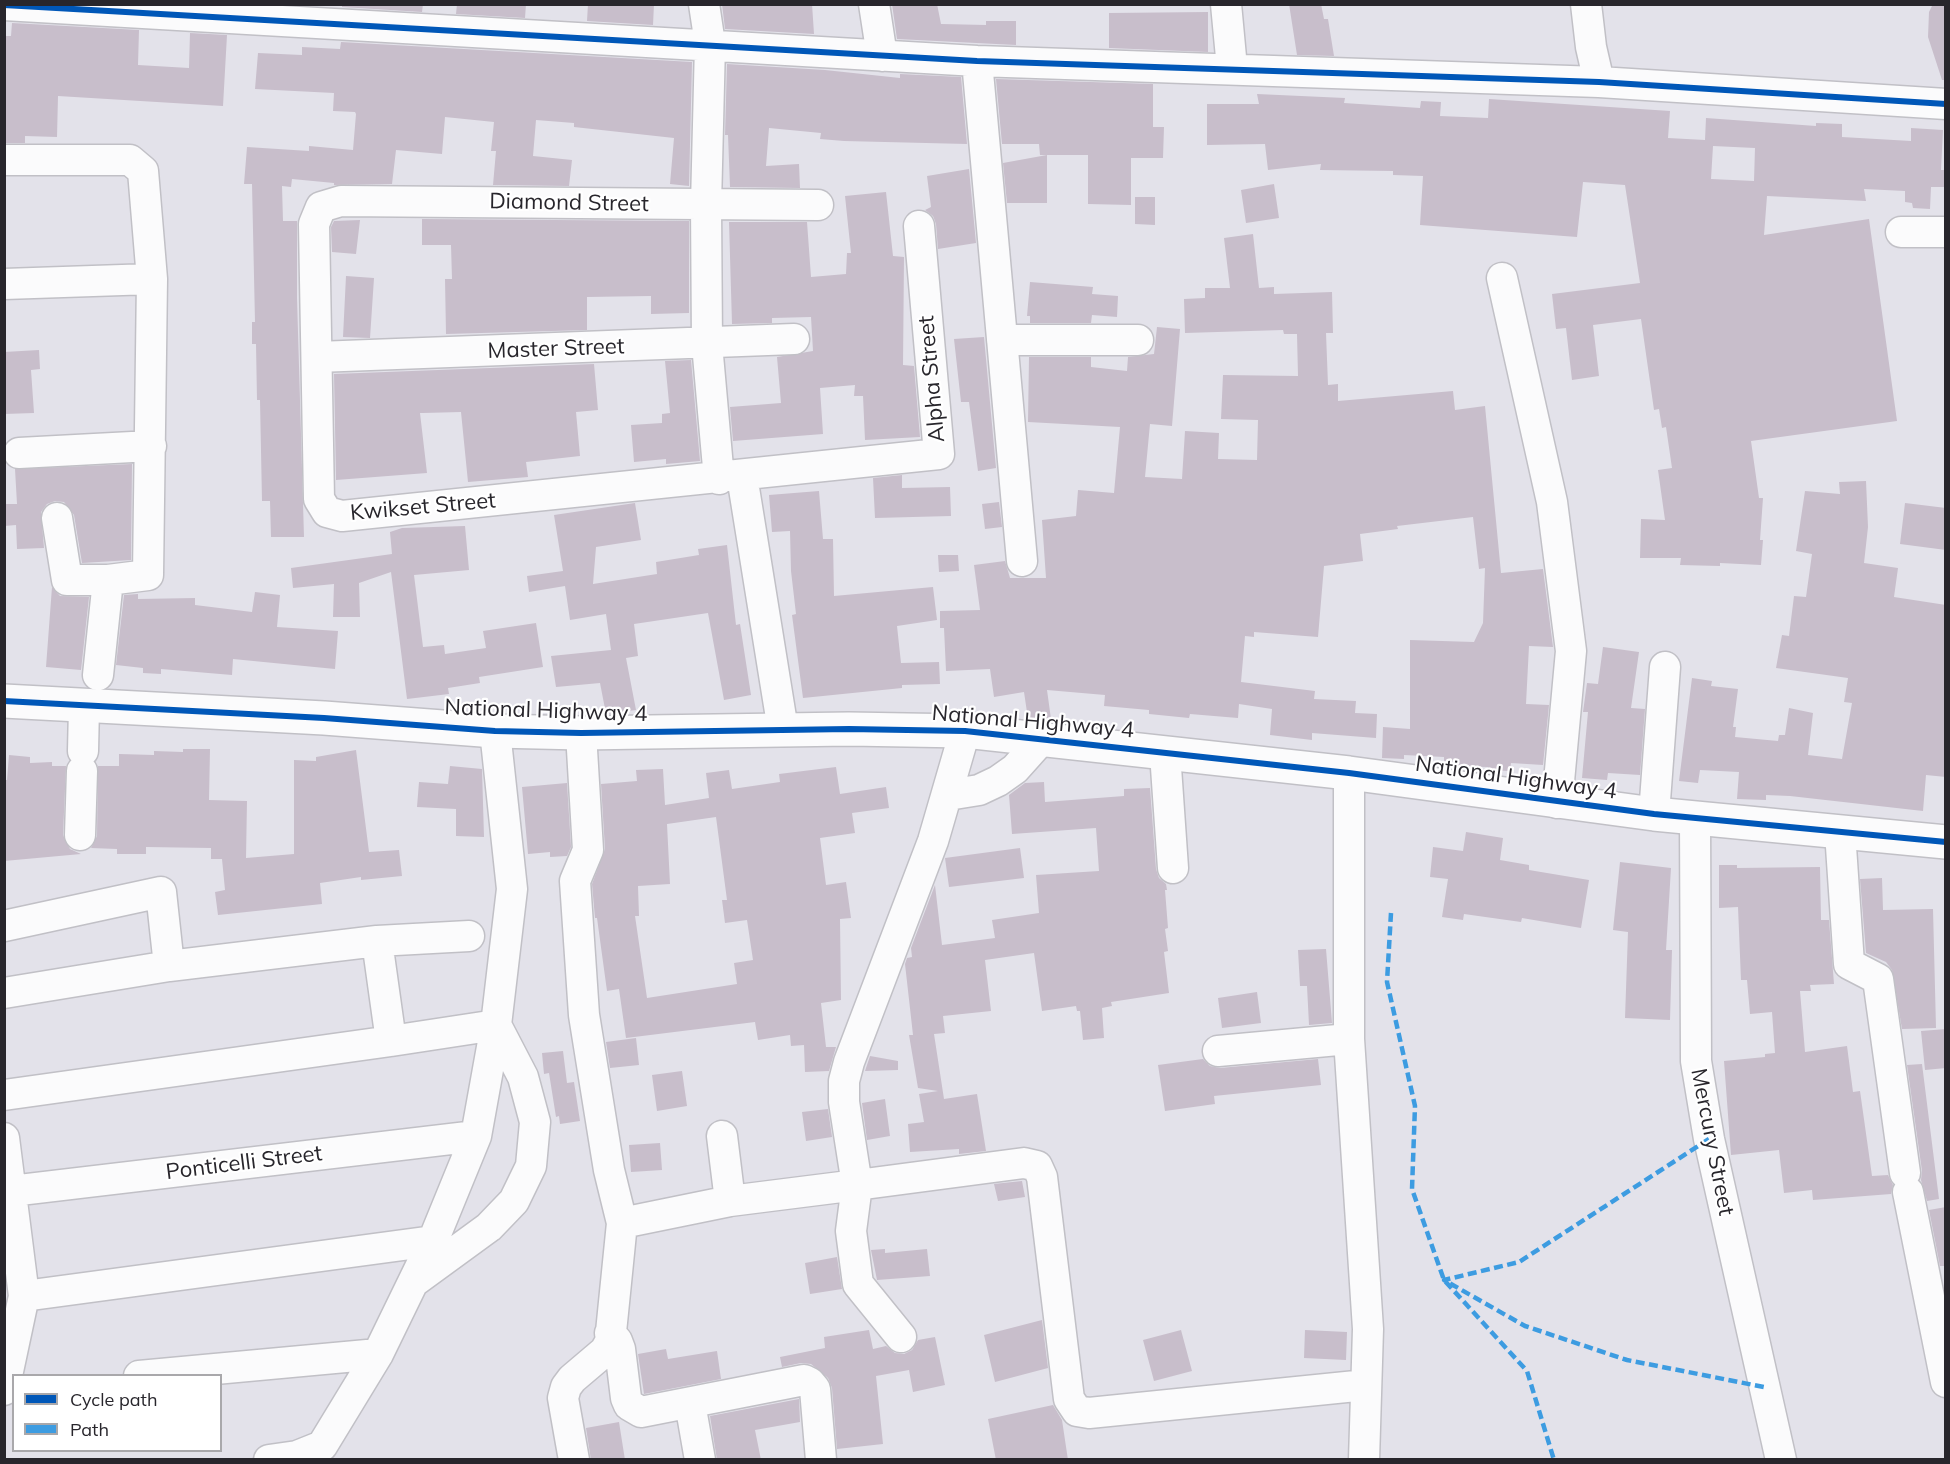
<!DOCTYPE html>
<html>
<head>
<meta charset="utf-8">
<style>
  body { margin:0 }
  #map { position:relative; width:1950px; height:1464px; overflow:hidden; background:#e3e2ea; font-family:Mulish,sans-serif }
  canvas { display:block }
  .frame { position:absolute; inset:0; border:6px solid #28262c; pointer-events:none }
  .legend { position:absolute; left:12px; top:1374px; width:210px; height:78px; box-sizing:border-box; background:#fff; border:2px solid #a9a8ab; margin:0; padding:8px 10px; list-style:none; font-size:18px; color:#28262c }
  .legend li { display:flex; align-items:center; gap:12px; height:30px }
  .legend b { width:30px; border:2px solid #a9a8ab }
</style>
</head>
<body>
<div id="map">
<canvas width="1950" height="1464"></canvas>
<div class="frame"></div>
<ul class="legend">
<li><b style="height:8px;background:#0057b8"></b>Cycle path</li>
<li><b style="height:8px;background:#3d9ce1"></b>Path</li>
</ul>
</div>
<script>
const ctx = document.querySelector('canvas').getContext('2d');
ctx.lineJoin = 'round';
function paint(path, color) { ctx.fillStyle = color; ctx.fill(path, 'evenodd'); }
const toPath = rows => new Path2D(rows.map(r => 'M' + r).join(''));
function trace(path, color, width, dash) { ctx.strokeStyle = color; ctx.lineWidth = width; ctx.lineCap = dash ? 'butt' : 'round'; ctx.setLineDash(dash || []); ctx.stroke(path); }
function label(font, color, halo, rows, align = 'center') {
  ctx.font = font + ' Mulish,sans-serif'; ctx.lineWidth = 4.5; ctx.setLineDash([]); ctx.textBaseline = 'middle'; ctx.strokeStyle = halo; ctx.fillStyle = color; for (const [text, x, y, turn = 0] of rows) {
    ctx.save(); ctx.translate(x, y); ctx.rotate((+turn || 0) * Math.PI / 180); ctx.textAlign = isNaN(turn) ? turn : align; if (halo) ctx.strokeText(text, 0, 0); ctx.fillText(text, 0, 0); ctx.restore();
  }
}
paint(toPath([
  [342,4,423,4,422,12,342,7],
  [457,4,526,4,525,18,456,14],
  [588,4,654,4,653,25,587,21],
  [722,4,812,4,814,34,725,29],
  [892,4,937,4,941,24,986,25,986,21,1016,21,1016,45,897,39],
  [1289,4,1321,4,1324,19,1328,19,1334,56,1297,55],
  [1933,4,1946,4,1946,80,1942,80,1928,37,1929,12],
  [1208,12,1208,52,1109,48,1109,13],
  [12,23,139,30,138,65,189,68,190,33,227,35,223,106,58,96,57,137,25,136,25,143,4,143,4,36,11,36],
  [341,42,692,62,689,186,670,184,674,138,574,127,574,123,536,120,533,156,572,160,569,186,493,185,496,151,491,151,494,122,445,117,442,154,396,150,392,184,334,185,334,183,292,179,291,187,282,186,283,221,297,221,297,298,304,537,271,537,270,501,262,501,260,400,257,400,256,344,252,344,252,322,255,322,252,184,244,184,247,147,309,151,309,146,353,150,356,114,355,112,333,111,334,93,255,89,258,53,302,55,302,47,340,49],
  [727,64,825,70,900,78,900,74,961,77,967,144,844,141,820,139,821,133,769,128,766,166,799,164,800,188,730,187,728,135,725,135],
  [996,79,1153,84,1153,127,1164,127,1163,158,1131,158,1131,205,1088,204,1088,155,1040,155,1039,144,1002,144],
  [1257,94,1345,98,1344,103,1420,108,1421,101,1441,102,1440,116,1488,118,1489,99,1670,111,1668,138,1705,140,1706,118,1816,126,1816,123,1842,124,1842,137,1911,141,1911,128,1943,130,1941,170,1946,170,1946,187,1931,187,1930,209,1913,208,1912,203,1905,202,1905,191,1864,189,1866,201,1767,196,1764,235,1869,219,1897,421,1751,441,1759,498,1763,498,1760,540,1763,540,1761,565,1720,563,1720,566,1680,565,1681,558,1640,558,1641,519,1665,520,1658,470,1672,468,1666,427,1662,428,1659,409,1654,410,1641,319,1593,325,1599,376,1572,380,1566,328,1556,329,1552,294,1640,283,1625,185,1583,182,1577,237,1420,225,1423,176,1393,175,1393,171,1320,170,1321,164,1268,170,1265,144,1207,145,1207,104,1259,104],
  [1713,146,1755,148,1754,181,1711,179],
  [1047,155,1047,203,1007,203,1003,163],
  [969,169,976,243,938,249,936,224,933,216,925,210,931,207,927,176],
  [1274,184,1279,218,1246,223,1241,190],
  [886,192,893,256,904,257,903,365,914,366,920,437,865,440,863,396,854,396,855,385,820,388,823,434,733,441,730,407,781,403,777,357,813,351,811,317,772,318,772,323,732,324,729,222,807,222,811,277,846,274,847,253,851,253,845,196],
  [1135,197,1155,197,1155,225,1135,224],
  [422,219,689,221,689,313,651,314,651,296,587,297,587,330,446,334,445,279,452,279,451,245,422,245],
  [360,220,356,254,332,252,331,227,334,221],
  [1253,234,1259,288,1274,287,1274,294,1332,292,1333,333,1326,333,1328,385,1338,384,1338,401,1453,391,1455,410,1485,406,1501,573,1543,569,1553,647,1529,646,1526,704,1549,705,1543,765,1511,763,1510,771,1487,770,1488,767,1444,766,1444,757,1404,755,1404,759,1382,758,1383,727,1410,729,1410,640,1474,642,1483,623,1485,568,1479,569,1473,517,1397,526,1398,529,1360,534,1363,561,1324,566,1318,637,1254,632,1254,637,1245,636,1241,682,1315,691,1314,699,1356,701,1355,713,1377,714,1376,738,1312,733,1312,740,1270,735,1272,709,1239,704,1238,718,1190,714,1189,718,1149,714,1149,710,1104,706,1105,695,1047,690,1051,719,1028,719,1024,692,994,697,990,669,946,671,944,628,940,628,940,611,980,610,974,565,1005,561,1010,578,1046,578,1042,520,1076,516,1078,490,1114,493,1120,427,1028,422,1029,357,1091,357,1091,367,1127,371,1128,357,1154,354,1157,327,1180,329,1172,426,1150,424,1145,477,1182,479,1185,431,1219,433,1218,459,1257,460,1258,420,1221,419,1223,375,1298,376,1297,334,1284,334,1283,330,1185,333,1184,299,1205,298,1205,288,1230,288,1224,238],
  [346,276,374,278,370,338,343,337],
  [1030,282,1093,287,1092,294,1118,296,1117,317,1092,315,1091,323,1030,323,1030,316,1027,316],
  [984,337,996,468,978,471,969,402,961,402,954,339],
  [39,350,40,369,31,370,34,413,4,414,4,352],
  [691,360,700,461,666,464,666,459,634,462,631,425,662,423,662,414,670,413,665,361],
  [594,364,598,410,576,412,580,456,526,462,528,477,468,482,461,412,423,413,420,413,427,473,336,480,334,374],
  [132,464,131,560,82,563,74,515,64,502,55,501,47,504,41,512,44,548,17,549,16,525,4,526,4,504,17,504,15,469],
  [902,475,902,488,950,487,951,516,875,518,873,478],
  [1866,481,1868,527,1864,563,1898,568,1894,597,1946,605,1946,777,1926,775,1923,811,1790,796,1766,795,1766,800,1737,799,1739,772,1700,770,1698,783,1679,781,1692,678,1712,681,1711,686,1738,689,1733,727,1736,727,1735,737,1778,741,1779,735,1785,735,1789,708,1813,713,1808,755,1842,759,1852,703,1844,702,1848,678,1776,668,1782,635,1789,636,1794,596,1806,597,1812,554,1796,551,1805,491,1840,494,1839,482],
  [819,491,823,539,833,539,834,596,933,587,937,620,897,626,901,663,939,662,940,684,902,685,902,688,803,698,792,615,796,614,791,571,790,531,772,532,769,495],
  [999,502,1002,527,985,529,982,504],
  [635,503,641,540,596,547,593,584,657,574,656,562,699,555,698,549,727,545,736,625,740,624,751,695,724,700,708,613,634,624,638,656,626,658,636,710,606,714,600,683,556,687,551,656,611,650,606,614,570,620,565,586,529,592,527,576,563,571,554,515],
  [1905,503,1946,508,1946,550,1900,544],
  [465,526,469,570,414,575,423,647,444,645,445,654,486,648,483,631,536,623,543,667,479,677,480,683,448,688,449,694,407,699,391,572,359,583,360,617,333,617,334,584,293,588,291,568,392,554,390,532,402,528],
  [938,555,958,555,959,571,939,572],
  [52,587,60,596,89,597,81,670,46,667],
  [255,592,280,595,277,627,338,631,335,669,233,659,232,675,161,669,161,674,143,673,143,668,116,665,124,595,138,594,138,599,195,598,195,605,252,612],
  [1603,647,1639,652,1631,708,1645,709,1640,775,1608,773,1607,780,1582,778,1588,712,1583,712,1587,683,1598,684],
  [183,749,210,749,209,800,247,801,246,858,294,854,294,760,316,761,316,757,356,750,369,852,399,850,402,876,361,880,361,877,320,883,322,904,218,915,215,892,225,890,222,859,211,859,211,848,146,847,146,854,117,854,117,849,91,848,97,836,98,766,119,766,119,754,154,755,154,751,183,752],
  [9,755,30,757,30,763,52,762,52,766,66,766,63,835,70,849,81,854,4,861,4,780,7,780],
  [450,766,482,769,484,837,456,836,456,809,417,807,419,782,448,784],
  [836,767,840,794,886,787,889,808,852,813,855,833,820,838,826,885,846,882,851,918,840,919,841,1000,821,1003,826,1047,836,1047,829,1071,805,1072,804,1045,791,1046,790,1035,758,1040,755,1022,626,1038,619,989,607,991,597,918,595,918,592,884,605,849,601,784,637,781,636,770,663,769,665,805,709,798,706,773,729,770,732,789,780,782,779,774],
  [716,817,727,900,722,900,725,923,747,920,753,960,734,963,737,984,647,998,635,916,639,916,638,886,670,884,667,824],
  [1044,782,1045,802,1124,796,1124,789,1150,788,1156,869,1159,878,1166,884,1167,890,1165,890,1168,928,1165,929,1168,951,1164,952,1169,993,1111,1002,1112,1006,1102,1008,1104,1038,1083,1040,1080,1011,1077,1011,1076,1006,1042,1011,1034,953,985,960,991,1011,943,1016,945,1033,934,1034,944,1099,977,1094,986,1151,959,1154,959,1149,910,1152,908,1124,924,1122,919,1094,938,1091,918,1088,909,1035,913,1035,905,964,907,958,912,957,911,948,935,885,942,945,995,938,992,920,1039,913,1036,875,1099,871,1096,828,1012,834,1009,795,1025,783],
  [567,783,571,847,567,856,550,857,550,852,528,854,522,787],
  [1466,832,1503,838,1500,860,1529,865,1529,870,1589,880,1581,928,1522,918,1521,922,1464,914,1463,920,1442,917,1448,879,1430,877,1433,847,1463,851],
  [1020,848,1024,878,949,887,945,858],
  [1620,862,1671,868,1666,950,1672,950,1670,1020,1625,1018,1628,932,1613,930],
  [1719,865,1737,865,1737,868,1820,867,1821,920,1829,920,1834,984,1810,985,1811,991,1800,991,1805,1052,1847,1046,1853,1092,1860,1091,1872,1176,1888,1175,1893,1185,1891,1194,1813,1200,1812,1190,1784,1193,1779,1150,1731,1155,1724,1061,1765,1057,1765,1054,1775,1053,1772,1012,1750,1014,1747,980,1741,980,1738,907,1719,908],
  [1882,878,1883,910,1933,909,1936,1028,1902,1029,1892,970,1886,962,1866,953,1860,879],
  [1326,949,1332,1023,1309,1025,1307,986,1300,986,1298,950],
  [1257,992,1261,1023,1222,1028,1218,998],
  [1946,1029,1946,1068,1925,1070,1921,1031],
  [636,1038,639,1065,610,1068,606,1042],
  [563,1051,567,1083,574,1082,580,1121,560,1124,559,1116,556,1117,549,1073,544,1074,542,1053],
  [870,1056,898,1061,898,1070,865,1071],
  [1203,1059,1210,1066,1220,1068,1318,1059,1321,1085,1214,1096,1215,1104,1165,1111,1158,1065],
  [1922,1064,1939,1199,1927,1201,1921,1180,1922,1171,1907,1065],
  [682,1071,687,1106,657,1111,652,1075],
  [885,1099,890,1136,867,1140,862,1103],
  [828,1109,832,1137,806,1141,802,1112],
  [660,1143,662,1170,631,1172,629,1145],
  [1022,1181,1025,1197,998,1201,994,1184],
  [1946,1207,1946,1266,1940,1266,1929,1210],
  [885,1249,885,1253,927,1249,930,1276,877,1280,871,1250],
  [837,1257,842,1289,810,1294,805,1263],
  [1042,1320,1048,1368,995,1382,984,1335],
  [869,1330,873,1349,886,1346,895,1353,904,1354,912,1350,918,1340,935,1337,945,1385,913,1392,909,1370,876,1376,883,1444,837,1449,832,1388,828,1378,811,1364,801,1363,782,1367,780,1357,825,1348,824,1337],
  [1181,1330,1192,1371,1154,1381,1143,1340],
  [1305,1330,1347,1332,1346,1360,1304,1358],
  [666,1349,668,1359,717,1351,721,1379,644,1394,638,1354],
  [799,1399,800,1422,755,1430,761,1460,717,1460,710,1416],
  [1053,1405,1062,1420,1068,1460,996,1460,988,1419],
  [619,1422,625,1460,591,1460,586,1428]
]), '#c8becb');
const minor = toPath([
  [704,4,710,44,706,205,707,344,719,479],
  [874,4,882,56],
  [1226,4,1232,68],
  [1586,4,1591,47,1599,82],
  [4,5,977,61,1599,82,1946,104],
  [977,61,1022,561],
  [4,160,130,160,143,171,152,279,148,575,108,580,67,580,57,518],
  [818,205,341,201,321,207,314,224,319,499,327,512,342,516,939,454,919,226],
  [1901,232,1946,232],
  [1502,278,1552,502,1571,651,1557,803],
  [4,284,152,279],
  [1002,340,1138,340],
  [317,357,794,339],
  [19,453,151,446],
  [742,476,783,730],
  [98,675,108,580],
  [581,733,588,850,575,881,584,1015,609,1170,622,1223],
  [83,751,84,707],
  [1165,753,1173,868],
  [1349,773,1349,1039,1368,1329,1364,1460],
  [948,795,979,790,998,781,1015,769,1041,740],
  [1654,814,1665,667],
  [1695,818,1696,1061,1709,1139,1781,1460],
  [1840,832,1849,964,1878,979,1905,1173],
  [80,835,82,771],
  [4,926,161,892,169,966],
  [377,941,391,1041,496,1025,523,1077,535,1122,531,1166,514,1201,489,1227,415,1281],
  [4,993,169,966,377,941,469,936],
  [1218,1051,1349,1039],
  [4,1095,391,1041],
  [722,1136,730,1201],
  [4,1138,24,1296,4,1390],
  [11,1191,476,1136],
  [1908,1192,1946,1382],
  [24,1296,433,1241],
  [610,1333,617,1341,620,1349,626,1398,629,1405,641,1412,804,1380,810,1383,815,1389,821,1460],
  [901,1337,858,1284,851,1231,857,1185,1024,1163,1037,1166,1042,1177,1069,1399,1077,1411,1089,1413,1366,1385],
  [139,1376,378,1354],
  [690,1403,700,1460],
  [269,1460,297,1456,322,1446,378,1354,433,1241,476,1136,496,1025,512,889,495,731],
  [574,1460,563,1398,566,1387,572,1379,605,1351,610,1342,622,1223,730,1201,857,1185,844,1102,844,1081,849,1062,933,841,965,731]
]);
const major = toPath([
  [4,701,324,718,495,731,581,733,849,729,965,731,1349,773,1654,814,1946,842]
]);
trace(minor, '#c1c0c6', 33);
trace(major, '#c1c0c6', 36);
trace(minor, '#fbfbfc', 30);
trace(major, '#fbfbfc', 33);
trace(toPath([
  [1391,913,1387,982,1415,1106,1412,1189,1444,1280,1527,1371,1554,1460],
  [1709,1139,1519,1262,1444,1280,1525,1326,1627,1360,1764,1387]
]), '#3d9ce1', 4.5, [9, 4.5]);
trace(toPath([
  [4,5,977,61,1599,82,1946,104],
  [4,701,324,718,495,731,581,733,849,729,965,731,1349,773,1654,814,1946,842]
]), '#0057b8', 6);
label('22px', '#28262c', '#fff', [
  ["Diamond Street",569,203,1],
  ["Master Street",556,349,-2],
  ["Alpha Street",932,379,-95],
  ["Kwikset Street",423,507,-5],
  ["National Highway 4",546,711,2],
  ["National Highway 4",1033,722,5],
  ["National Highway 4",1516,778,8],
  ["Mercury Street",1712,1142,79],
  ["Ponticelli Street",244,1163,-7]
]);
</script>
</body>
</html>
